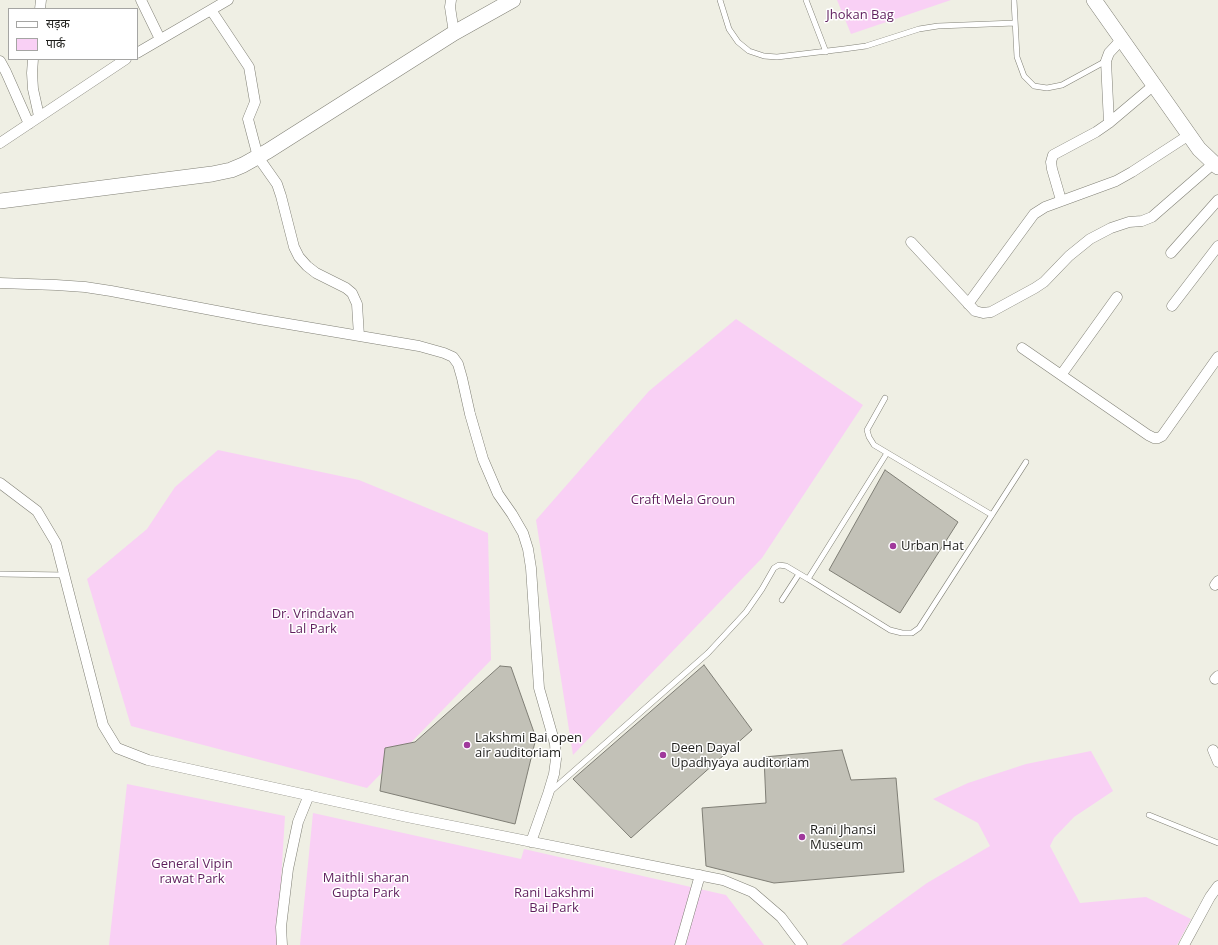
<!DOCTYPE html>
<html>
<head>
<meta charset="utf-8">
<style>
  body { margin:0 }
  #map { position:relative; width:1218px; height:945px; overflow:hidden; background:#efefe4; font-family:"Open Sans","Noto Sans Devanagari",sans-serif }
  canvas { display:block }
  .legend { position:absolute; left:8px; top:8px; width:130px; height:52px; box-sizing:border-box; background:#fff; border:1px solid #a5a5a3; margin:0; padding:5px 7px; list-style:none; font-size:12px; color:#1d1d1a }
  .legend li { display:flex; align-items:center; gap:8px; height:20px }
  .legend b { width:20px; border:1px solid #a5a5a3 }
</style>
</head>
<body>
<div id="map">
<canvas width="1218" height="945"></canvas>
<ul class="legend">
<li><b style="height:5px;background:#fff"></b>सड़क</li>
<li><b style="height:11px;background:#f9d0f5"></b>पार्क</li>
</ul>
</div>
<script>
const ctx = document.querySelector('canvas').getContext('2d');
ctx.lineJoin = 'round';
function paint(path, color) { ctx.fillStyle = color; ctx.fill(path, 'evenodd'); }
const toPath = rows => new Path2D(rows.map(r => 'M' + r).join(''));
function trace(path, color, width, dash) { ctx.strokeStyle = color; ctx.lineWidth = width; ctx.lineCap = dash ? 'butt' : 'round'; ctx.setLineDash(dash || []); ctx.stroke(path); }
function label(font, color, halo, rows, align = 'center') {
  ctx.font = font + ' "Open Sans",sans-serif'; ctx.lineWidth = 3; ctx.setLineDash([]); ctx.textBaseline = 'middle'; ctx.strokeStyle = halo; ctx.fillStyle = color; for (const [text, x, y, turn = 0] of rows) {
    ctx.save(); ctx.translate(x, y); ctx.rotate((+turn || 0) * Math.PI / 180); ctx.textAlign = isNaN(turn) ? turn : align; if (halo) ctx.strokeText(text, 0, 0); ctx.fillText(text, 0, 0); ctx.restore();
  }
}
paint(toPath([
  [837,0,951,0,851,34],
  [736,319,863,405,762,558,573,755,536,520,649,391],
  [218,450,359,480,488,533,491,660,367,788,131,726,87,579,147,529,175,487],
  [1091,751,1113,791,1074,817,1054,838,1050,846,1080,903,1146,897,1191,919,1177,945,841,945,927,883,990,846,978,823,933,799,968,783,1026,764],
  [127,784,285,816,277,945,109,945],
  [313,813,521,859,524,849,726,895,764,945,300,945]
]), '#f9d0f5');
const building = toPath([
  [885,470,958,522,900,613,829,570,885,470],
  [704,665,752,730,631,838,573,779,704,665],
  [500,666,511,667,536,738,515,824,380,791,385,748,415,742,500,666],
  [842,750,851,780,896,778,904,872,774,883,706,866,702,808,766,803,764,757,842,750]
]);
paint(building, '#c2c1b7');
trace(building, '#7f7e75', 1);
const lane = toPath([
  [720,0,729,29,738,42,749,51,764,56,777,57,844,49,866,46,919,29,938,26,1015,23],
  [806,0,826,52],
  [1014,0,1017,57,1024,76,1034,86,1047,88,1062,85,1106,61],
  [885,398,867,430,869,437,874,445,992,515],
  [0,574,64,575],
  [808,579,890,630,902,633,912,633,919,628,1026,462],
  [782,600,799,574],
  [550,792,708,653,746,612,762,589,774,568,779,565,786,566,808,579,887,453],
  [1149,815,1218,843]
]);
const street = toPath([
  [141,0,160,39],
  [451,0,450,7,454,33],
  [40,9,41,0],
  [211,10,249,67,255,102,248,119,258,157,277,184,281,196,294,247,299,257,307,266,316,273,346,288,352,293,357,304,359,336],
  [137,53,228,0],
  [33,59,32,73,33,89,39,116],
  [0,61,6,72,29,124],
  [1109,123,1106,61,1109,53,1122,39],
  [0,143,126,59],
  [1061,200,1052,169,1051,162,1053,155,1096,132,1109,123,1154,85],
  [911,242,975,311,983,313,991,312,1035,288,1044,282,1069,256,1090,239,1111,228,1129,222,1142,221,1152,217,1214,163],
  [1171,253,1218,200],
  [0,283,56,285,85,287,111,291,259,319,419,346,444,353,453,357,458,364,462,378,470,414,483,459,498,494,512,514,523,533,528,549,531,568,539,688,555,744,556,759,554,774,548,794,531,842],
  [968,304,1034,214,1045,207,1116,181,1132,172,1189,135],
  [1172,306,1218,246],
  [1022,348,1148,435,1154,438,1158,438,1162,436,1218,357],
  [1061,375,1117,297],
  [0,483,37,511,56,543,103,725,117,748,148,760,407,817,723,880,752,892,781,917,802,945],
  [1215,585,1218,581],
  [1215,679,1218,676],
  [1213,750,1218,762],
  [282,945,281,927,288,869,298,822,309,795],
  [680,945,700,875],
  [1184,945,1210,897,1218,886]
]);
const secondary = toPath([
  [1094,0,1199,149,1218,167],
  [0,201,212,174,231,170,243,165,268,151,454,33,513,0]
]);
trace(lane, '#818076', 6);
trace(street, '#818076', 11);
trace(secondary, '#818076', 16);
trace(lane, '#fff', 5);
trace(street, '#fff', 10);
trace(secondary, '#fff', 15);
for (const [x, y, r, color] of [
  [893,546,4,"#a0399c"],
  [467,745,4,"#a0399c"],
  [663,755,4,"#a0399c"],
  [802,837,4,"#a0399c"]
]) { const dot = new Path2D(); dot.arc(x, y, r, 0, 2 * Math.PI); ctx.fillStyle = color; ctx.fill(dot); trace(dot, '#fff', 1.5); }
label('13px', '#5f1e5d', '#fff', [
  ["Jhokan Bag",860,15],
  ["Craft Mela Groun",683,500],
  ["Dr. Vrindavan",313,614],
  ["Lal Park",313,629],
  ["General Vipin",192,864],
  ["rawat Park",192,879],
  ["Maithli sharan",366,878],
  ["Gupta Park",366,893],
  ["Rani Lakshmi",554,893],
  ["Bai Park",554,908]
]);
label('13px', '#1d1d1a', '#fff', [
  ["Urban Hat",901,546],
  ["Lakshmi Bai open",475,738],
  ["air auditoriam",475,753],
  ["Deen Dayal",671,748],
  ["Upadhyaya auditoriam",671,763],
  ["Rani Jhansi",810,830],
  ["Museum",810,845]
], 'left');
</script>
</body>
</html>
